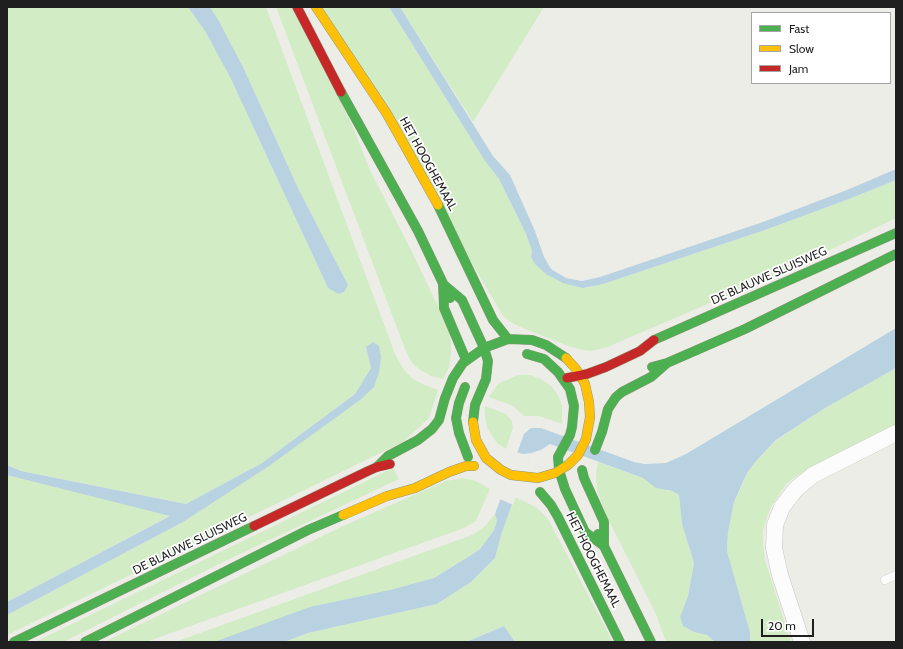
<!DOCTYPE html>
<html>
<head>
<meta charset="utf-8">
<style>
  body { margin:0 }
  #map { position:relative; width:903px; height:649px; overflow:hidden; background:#edede8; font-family:Cabin,sans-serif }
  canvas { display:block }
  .frame { position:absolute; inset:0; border:8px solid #1f1f1f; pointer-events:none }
  .legend { position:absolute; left:751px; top:12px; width:140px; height:72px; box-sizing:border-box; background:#fff; border:1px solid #a5a5a5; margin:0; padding:5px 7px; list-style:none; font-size:12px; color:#1f1f1f }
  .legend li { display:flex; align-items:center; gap:8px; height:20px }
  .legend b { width:20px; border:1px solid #a5a5a5 }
  .scale { position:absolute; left:761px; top:619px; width:53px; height:18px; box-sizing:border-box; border:2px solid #1f1f1f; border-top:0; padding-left:5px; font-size:12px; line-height:14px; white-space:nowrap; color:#1f1f1f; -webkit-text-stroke:3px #fff; paint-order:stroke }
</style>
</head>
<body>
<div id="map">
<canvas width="903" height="649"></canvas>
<div class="frame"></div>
<ul class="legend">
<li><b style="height:5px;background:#4caf50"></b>Fast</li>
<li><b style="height:5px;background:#ffc107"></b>Slow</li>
<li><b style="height:5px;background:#c62828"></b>Jam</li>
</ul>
<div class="scale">20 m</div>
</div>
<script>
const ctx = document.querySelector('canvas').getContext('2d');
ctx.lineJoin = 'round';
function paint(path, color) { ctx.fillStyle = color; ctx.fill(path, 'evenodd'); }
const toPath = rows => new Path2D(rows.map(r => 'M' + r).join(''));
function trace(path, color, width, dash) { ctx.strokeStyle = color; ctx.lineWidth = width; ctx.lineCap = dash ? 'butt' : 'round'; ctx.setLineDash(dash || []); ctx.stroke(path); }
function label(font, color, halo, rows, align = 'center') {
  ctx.font = font + ' Cabin,sans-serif'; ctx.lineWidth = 3.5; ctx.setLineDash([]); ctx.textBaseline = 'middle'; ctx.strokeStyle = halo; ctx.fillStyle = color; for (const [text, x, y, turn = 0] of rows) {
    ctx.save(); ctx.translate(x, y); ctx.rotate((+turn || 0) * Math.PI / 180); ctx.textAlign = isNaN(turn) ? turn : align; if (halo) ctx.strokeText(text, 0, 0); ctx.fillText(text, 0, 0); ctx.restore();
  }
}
paint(toPath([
  [7,7,188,7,205,31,230,77,328,288,338,294,348,285,298,188,244,69,219,21,210,7,266,7,395,354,404,370,413,379,427,386,438,390,429,418,403,442,7,635,7,615,183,522,360,400,379,372,366,347,371,368,355,394,262,463,186,504,21,471,7,465],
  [276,7,291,7,350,120,370,170,412,252,447,325,451,341,451,355,449,367,443,379,431,376,419,369,412,363,405,349],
  [322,7,389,7,485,161,499,179,526,234,532,251,531,258,583,288,603,284,765,230,849,199,896,180,896,218,801,264,605,348,590,351,578,349,566,345,525,329,512,323,503,316],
  [400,7,544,7,473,122],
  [896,368,896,426,877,434,798,475,787,483,772,505,767,517,763,531,763,544,765,560,791,642,750,642,750,632,727,551,728,532,734,502,741,488,747,473,756,461,776,441,825,408],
  [518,375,530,375,536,377,541,379,551,386,558,395,562,406,562,424,539,416,524,416,513,406,489,397,497,385,502,382],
  [485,406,506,414,512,421,513,428,506,449,497,443,487,428,485,417],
  [598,462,643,478,667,491,672,491,679,495,682,524,694,563,688,596,680,617,683,626,694,632,707,635,715,642,666,642,656,614,607,517,597,490,596,476],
  [393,468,399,479,223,562,63,642,35,642],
  [7,475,171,515,7,602],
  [463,478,476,481,490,489,476,521,464,528,146,642,104,642,343,526,446,481],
  [515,497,536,507,548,519,613,642,515,642,503,626,466,642,284,642,308,633,437,604,471,582,495,558,502,532],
  [495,514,497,521,494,530,480,549,434,578,214,642,175,642,472,535,484,527]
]), '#d2ecc5');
paint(toPath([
  [188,7,210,7,219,21,244,69,298,188,348,285,344,292,338,294,328,288,230,77,205,31],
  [389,7,400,7,493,156,510,175,535,231,544,257,551,269,566,278,582,281,600,277,763,222,847,190,896,169,896,180,849,199,765,230,603,284,583,288,563,283,546,274,535,264,531,257,532,251,526,234,499,179,485,161],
  [896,328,896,368,825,408,776,440,756,461,747,473,734,502,728,532,727,551,750,632,750,642,715,642,707,635,694,632,683,626,680,617,688,596,694,563,682,524,679,495,672,491,656,488,643,478,550,444,541,450,531,453,502,532,495,558,471,582,437,604,308,633,284,642,214,642,310,607,390,590,434,578,471,555,480,549,494,530,497,521,495,514,524,434,531,428,541,428,634,462,645,464,666,463,686,454],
  [373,342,379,346,381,357,379,372,374,387,360,400,269,466,183,522,7,615,7,602,170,516,7,475,7,465,21,471,186,504,262,463,355,394,371,368,366,347],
  [504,626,515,642,466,642]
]), '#b9d2e2');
paint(toPath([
  [515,452,523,454,531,453,513,505,498,498]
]), '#edede8');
const lane = toPath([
  [885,580,896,575]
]);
const street = toPath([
  [802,642,780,575,774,548,775,525,782,507,796,489,813,475,896,433]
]);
const fast = toPath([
  [341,92,418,231,450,298],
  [438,205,493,320,508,339],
  [443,284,444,308,466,360],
  [443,284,462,300,484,348,488,361,486,379,475,405,473,422],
  [654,340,896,233],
  [527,354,544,359,558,372,570,389,574,406,572,427,570,435,558,457,559,470,565,489,585,532,604,546],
  [652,367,667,363,745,329,896,254],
  [465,387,459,403,456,418,459,433,468,457],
  [595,450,602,432,608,409,616,397,622,392,651,377,667,363],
  [377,467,388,456,418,440,432,429,439,420,445,398,453,378,463,363,484,348,508,339,532,340,546,345,566,358],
  [582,470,584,478,604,522,604,546],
  [540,492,551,505,558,517,620,642],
  [598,534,651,642],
  [14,642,254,526],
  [85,642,308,530,343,515]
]);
const slow = toPath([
  [316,7,387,114,438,205],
  [473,422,476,440,486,458,501,470,511,475,538,478,555,473,568,465,578,455,586,439,590,417,589,402,585,384,576,369,566,358],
  [343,515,387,496,415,488,449,472,466,466,474,466]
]);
const jam = toPath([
  [297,7,341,92],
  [567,378,587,374,606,367,640,351,654,340],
  [254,526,368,471,377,467,390,464]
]);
trace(lane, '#c6c6c4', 9);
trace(street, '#c6c6c4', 17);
trace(fast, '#91987e', 10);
trace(slow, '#91987e', 10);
trace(jam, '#91987e', 10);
trace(lane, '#fcfcfc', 8);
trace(street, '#fcfcfc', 16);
trace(fast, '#4caf50', 9);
trace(slow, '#ffc107', 9);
trace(jam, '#c62828', 9);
label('12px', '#1f1f1f', '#fff', [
  ["HET HOOGHEMAAL",428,164,61],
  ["DE BLAUWE SLUISWEG",769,276,-24],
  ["DE BLAUWE SLUISWEG",190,544,-26],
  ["HET HOOGHEMAAL",593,560,63]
]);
</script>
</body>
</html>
